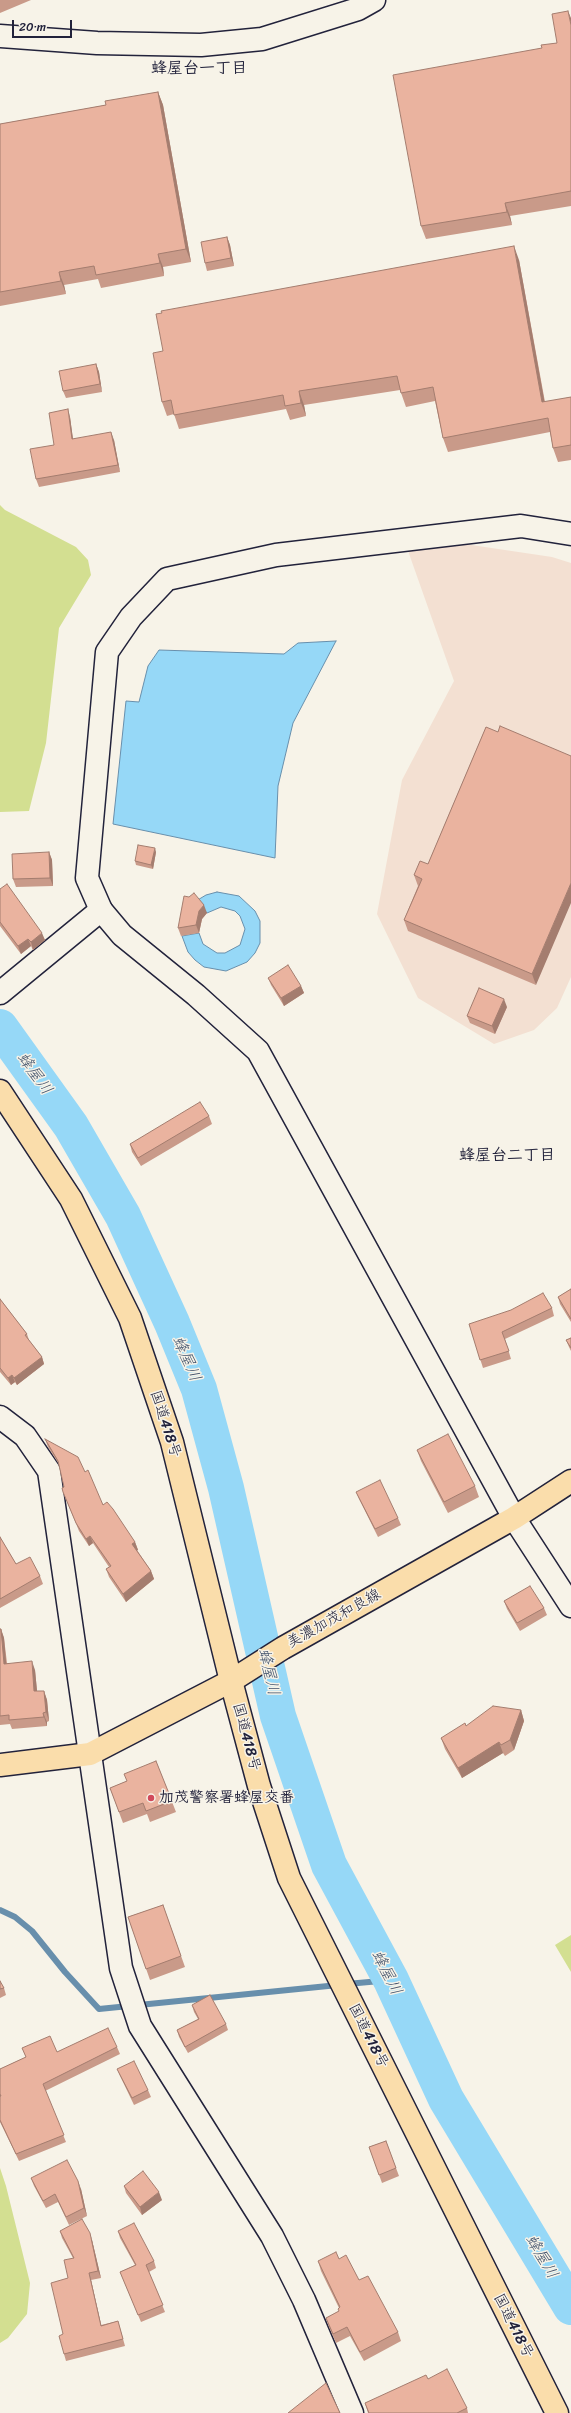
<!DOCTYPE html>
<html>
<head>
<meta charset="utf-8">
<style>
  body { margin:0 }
  #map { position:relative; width:571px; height:2413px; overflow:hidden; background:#f7f3e8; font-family:Sriracha,sans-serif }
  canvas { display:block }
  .scale { position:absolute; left:12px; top:20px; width:60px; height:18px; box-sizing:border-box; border:2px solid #22223b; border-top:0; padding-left:5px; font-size:12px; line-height:14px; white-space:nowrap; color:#22223b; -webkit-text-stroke:3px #f7f3e8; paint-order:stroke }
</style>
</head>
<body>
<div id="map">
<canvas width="571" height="2413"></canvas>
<div class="scale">20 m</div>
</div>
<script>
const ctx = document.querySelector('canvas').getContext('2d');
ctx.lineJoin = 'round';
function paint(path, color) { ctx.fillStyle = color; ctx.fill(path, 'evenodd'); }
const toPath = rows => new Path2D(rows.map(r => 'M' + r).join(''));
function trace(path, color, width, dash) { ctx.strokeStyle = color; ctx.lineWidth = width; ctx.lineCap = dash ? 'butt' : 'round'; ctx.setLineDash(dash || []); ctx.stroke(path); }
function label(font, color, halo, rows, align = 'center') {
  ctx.font = font + ' Sriracha,"Klee One",sans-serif'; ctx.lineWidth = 3; ctx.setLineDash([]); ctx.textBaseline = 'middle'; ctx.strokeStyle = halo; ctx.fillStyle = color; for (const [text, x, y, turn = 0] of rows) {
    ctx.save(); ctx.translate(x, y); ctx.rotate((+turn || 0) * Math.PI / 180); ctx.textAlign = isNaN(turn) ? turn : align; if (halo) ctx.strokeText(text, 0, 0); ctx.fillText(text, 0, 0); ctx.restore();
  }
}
paint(toPath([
  [458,543,552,557,571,563,571,977,557,1008,534,1030,494,1044,418,998,377,914,402,780,454,681,407,548]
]), '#f3e0d2');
paint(toPath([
  [0,505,5,510,76,547,88,560,91,575,59,628,46,743,29,811,0,812],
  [571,1935,571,1972,555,1945],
  [0,2168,6,2186,30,2283,27,2314,8,2338,0,2343]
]), '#d3df91');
const water = toPath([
  [336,641,293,723,278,786,275,858,113,824,126,701,139,702,148,666,159,650,284,654,298,643,336,641],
  [217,892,239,896,255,911,260,921,260,943,255,953,247,962,226,971,204,967,195,960,188,952,182,936,199,933,203,944,217,953,225,953,240,945,245,929,240,916,235,911,221,907,207,913,196,901,206,895,217,892]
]);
paint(water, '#96d8f7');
trace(water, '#688fac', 1);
trace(toPath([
  [0,1910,15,1917,32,1931,65,1972,99,2009,338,1985],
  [347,1984,391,1980]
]), '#688fac', 6);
trace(toPath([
  [0,1027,71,1126,123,1216,172,1323,199,1389,226,1488,278,1716,329,1865,391,1980,446,2099,571,2307]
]), '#96d8f7', 36);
const minor = toPath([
  [0,36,97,43,201,45,262,39,358,9,374,0],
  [0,993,101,910,122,935,196,995,258,1051,514,1518,571,1606],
  [0,1417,25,1436,49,1471,121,1968,140,2026,272,2236,304,2300,352,2413]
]);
const tertiary = toPath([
  [101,910,87,878,107,652,131,617,167,579,276,555,521,526,571,534]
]);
const primary = toPath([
  [0,1765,90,1754,231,1681,283,1648,514,1518,571,1481]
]);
const trunk = toPath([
  [0,1091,71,1199,130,1318,172,1442,231,1681,259,1786,289,1878,557,2413]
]);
trace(minor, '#22223b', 25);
trace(tertiary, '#22223b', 25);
trace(primary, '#22223b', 25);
trace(trunk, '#22223b', 25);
trace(minor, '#f7f3e8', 22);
trace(tertiary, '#f7f3e8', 22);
trace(primary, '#faddab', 22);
trace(trunk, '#faddab', 22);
paint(toPath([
  [0,0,31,0,0,13],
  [571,18,571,206,510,216,512,225,426,239,421,226,542,48,557,43],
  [158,92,163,105,191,262,163,267,164,276,101,288,98,279,64,285,66,294,0,306,0,124,106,105],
  [227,237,230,245,234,266,207,271,205,263],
  [519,260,545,402,571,397,571,460,558,462,553,448,550,432,448,452,443,438,435,401,406,407,400,390,304,405,306,416,290,420,286,409,179,429,174,414,167,416,162,402,163,351],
  [96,364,99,372,102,392,66,398,63,391],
  [70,417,73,439,114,440,120,472,39,487,36,479,54,445],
  [486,727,536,985,408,931,404,920,418,886,414,875,428,864],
  [49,852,52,860,53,886,16,887,13,879],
  [156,852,153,869,136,865,135,861],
  [0,889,45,940,33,950,31,946,21,954,0,926],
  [189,897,207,913,202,919,199,933,181,936,178,928],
  [268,978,301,986,304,993,284,1006,271,985],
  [507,1007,495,1034,470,1023,467,1016],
  [209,1116,212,1124,141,1166,132,1152,130,1144],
  [571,1289,571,1322,560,1304,558,1297],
  [0,1299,27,1334,29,1340,42,1357,44,1364,17,1385,15,1382,11,1385,0,1372],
  [552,1308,554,1316,505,1339,511,1359,483,1368,469,1324],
  [571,1338,571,1351,569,1347,566,1340],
  [45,1439,85,1472,103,1505,135,1542,138,1550,137,1550,151,1571,154,1579,126,1602,109,1577,106,1569,109,1567,93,1543,89,1546,79,1531,63,1492,64,1487,60,1466,48,1447],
  [417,1450,475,1486,479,1497,448,1513,421,1461],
  [356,1492,398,1518,401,1525,378,1537,359,1499],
  [0,1537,16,1564,40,1576,43,1584,0,1608],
  [504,1601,544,1608,547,1615,520,1631,507,1609],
  [0,1629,1,1629,4,1638,7,1663,35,1670,37,1691,44,1691,47,1700,49,1721,47,1722,47,1726,12,1729,10,1724,0,1725],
  [521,1710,524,1721,514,1750,505,1756,503,1753,462,1778,445,1749,441,1738,466,1726],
  [156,1761,176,1812,150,1822,147,1814,123,1823,110,1788,127,1781],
  [163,1905,185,1967,150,1980,128,1917],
  [0,1981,4,1988,6,1995,0,1998],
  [192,2005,226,2024,228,2030,188,2053,179,2037,177,2030,198,2019,194,2012],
  [117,2047,120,2054,45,2091,66,2142,19,2161,0,2122,0,2069,26,2057,22,2048,57,2052],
  [117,2069,148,2090,151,2097,134,2105,120,2076],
  [386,2141,399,2176,382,2183,369,2147],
  [31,2178,81,2189,87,2216,69,2225,58,2202,46,2208,34,2186],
  [124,2186,162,2200,142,2215,126,2193],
  [60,2231,92,2240,101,2278,91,2280,101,2325,118,2321,120,2328,125,2346,66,2361,64,2354,63,2334,68,2278,73,2258,62,2238],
  [118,2231,154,2261,156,2268,149,2272,165,2312,141,2322,120,2272,135,2265,120,2238],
  [339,2259,359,2280,398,2332,401,2341,364,2361,350,2336,336,2343,329,2327,326,2318,339,2311,339,2308,321,2271,318,2261],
  [428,2379,467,2408,468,2413,368,2413,365,2403]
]), '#c99a89');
paint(toPath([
  [568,11,571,18,571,25],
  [158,92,163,105,191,262,186,249],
  [505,203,510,216,512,225,507,212],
  [227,237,230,245,234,266,231,258],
  [514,246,519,260,547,416,542,402],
  [158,254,163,267,164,276,160,263],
  [59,272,64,285,66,294,61,281],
  [96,364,99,372,102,392,100,384],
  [299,391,304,405,306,416,301,403],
  [68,409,70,417,74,447,72,439],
  [111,432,114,440,120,472,118,465],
  [155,848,156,852,153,869,151,865],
  [49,852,52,860,53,886,50,878],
  [571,883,571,903,536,985,532,974],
  [204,905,207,913,202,919,199,933,196,925,199,911],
  [42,933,45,940,33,950,31,942],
  [28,939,31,946,21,954,18,946],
  [301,986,304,993,284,1006,281,998],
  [504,999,507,1007,495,1034,492,1026],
  [42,1357,44,1364,17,1385,14,1378],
  [12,1375,15,1382,11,1385,8,1378],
  [90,1536,93,1543,89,1546,86,1539],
  [135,1542,138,1550,135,1552,132,1544],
  [151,1571,154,1579,126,1602,123,1594],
  [1,1629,4,1638,7,1673,4,1664],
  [32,1661,35,1670,38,1701,34,1691],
  [44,1691,47,1700,49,1721,46,1712],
  [521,1710,524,1721,514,1750,510,1740],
  [43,1713,47,1722,47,1726,44,1717],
  [499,1742,503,1753,462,1778,458,1768],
  [78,2181,81,2189,87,2216,84,2208],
  [159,2192,162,2200,142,2215,140,2207],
  [90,2233,92,2240,101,2278,98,2271],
  [89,2273,91,2280,103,2333,101,2326]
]), '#a47d6f');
const building = toPath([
  [568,11,571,25,571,191,505,203,507,212,421,226,393,75,542,48,541,45,557,43,552,14,568,11],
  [158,92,186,249,158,254,160,263,96,275,94,266,59,272,61,281,0,292,0,124,106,105,105,101,158,92],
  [227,237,231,258,205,263,201,242,227,237],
  [514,246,542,402,571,397,571,445,553,448,548,418,443,438,433,387,401,393,397,376,299,391,301,403,285,406,283,395,174,415,171,400,162,402,153,353,163,351,156,314,162,313,161,311,514,246],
  [96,364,100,384,63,391,59,371,96,364],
  [68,409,72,439,111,432,118,465,36,479,30,449,54,445,49,413,68,409],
  [500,726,571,756,571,883,532,974,404,920,422,879,414,875,420,861,428,864,486,727,498,732,500,726],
  [138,845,155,848,151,865,135,861,138,845],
  [49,852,50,878,13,879,12,854,49,852],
  [7,884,42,933,31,942,28,939,18,946,0,922,0,889,7,884],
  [194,893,204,905,199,911,196,925,178,928,184,896,189,897,194,893],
  [288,965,301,986,281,998,268,978,288,965],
  [479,988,504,999,492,1026,467,1016,479,988],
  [200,1102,209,1116,138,1158,130,1144,200,1102],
  [571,1289,571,1319,558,1297,571,1289],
  [543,1293,552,1308,502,1332,509,1351,480,1360,469,1324,511,1310,543,1293],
  [0,1299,27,1334,25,1335,42,1357,14,1378,12,1375,8,1378,0,1368,0,1299],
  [571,1338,571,1348,566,1340,571,1338],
  [448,1434,475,1486,444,1502,417,1450,448,1434],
  [45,1439,78,1457,85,1472,88,1470,103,1505,107,1502,113,1509,135,1542,132,1544,151,1571,123,1594,106,1569,111,1566,90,1536,86,1539,76,1523,63,1492,62,1488,64,1487,58,1461,45,1439],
  [380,1480,398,1518,375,1529,356,1492,380,1480],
  [0,1537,16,1564,30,1557,40,1576,0,1599,0,1537],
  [530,1586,544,1608,517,1623,504,1601,530,1586],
  [0,1629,1,1629,4,1664,32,1661,34,1691,44,1691,46,1712,43,1713,44,1717,9,1720,9,1715,0,1716,0,1629],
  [493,1706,521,1710,510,1740,501,1745,499,1742,458,1768,441,1738,465,1723,466,1726,493,1706],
  [156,1761,172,1801,146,1811,143,1803,119,1812,110,1788,127,1781,124,1774,156,1761],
  [163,1905,181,1956,146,1969,128,1917,163,1905],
  [0,1981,4,1988,0,1989,0,1981],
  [210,1995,226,2024,185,2047,177,2030,199,2019,192,2005,210,1995],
  [108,2028,117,2047,43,2084,64,2135,16,2154,0,2120,0,2096,1,2096,0,2094,0,2069,26,2057,22,2048,50,2036,57,2052,108,2028],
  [134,2061,148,2090,132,2098,117,2069,134,2061],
  [386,2141,396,2168,379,2175,369,2147,386,2141],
  [67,2160,78,2181,84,2208,66,2217,55,2194,43,2201,31,2178,67,2160],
  [143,2171,159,2192,140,2207,124,2186,143,2171],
  [82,2219,90,2233,98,2271,89,2273,101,2326,118,2321,123,2339,64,2354,59,2336,63,2334,51,2283,68,2278,64,2260,74,2258,60,2231,82,2219],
  [134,2223,154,2261,146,2265,163,2305,138,2315,120,2272,136,2265,118,2231,134,2223],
  [336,2252,339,2259,346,2255,359,2280,368,2276,398,2332,360,2352,347,2327,333,2334,326,2318,339,2311,338,2309,340,2307,318,2261,336,2252],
  [447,2369,467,2408,457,2413,369,2413,365,2403,426,2375,428,2379,447,2369],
  [326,2383,340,2413,288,2413,326,2383]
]);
paint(building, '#eab39f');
trace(building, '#a47d6f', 1);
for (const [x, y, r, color] of [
  [151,1798,4,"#d1495b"]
]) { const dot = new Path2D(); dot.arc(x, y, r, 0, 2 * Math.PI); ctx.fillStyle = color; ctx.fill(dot); trace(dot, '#f7f3e8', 1.5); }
label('15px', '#22223b', '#f7f3e8', [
  ["国道418号",165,1424,72],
  ["美濃加茂和良線",334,1619,-29],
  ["国道418号",246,1737,75],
  ["国道418号",368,2036,63],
  ["国道418号",513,2326,63]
]);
label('bold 15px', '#22223b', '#f7f3e8', [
  ["加茂警察署蜂屋交番",159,1798]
], 'left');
label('bold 16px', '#22223b', '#f7f3e8', [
  ["蜂屋台一丁目",199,69],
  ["蜂屋台二丁目",507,1156]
]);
label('italic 16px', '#3f506a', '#f7f3e8', [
  ["蜂屋川",34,1074,54],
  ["蜂屋川",186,1359,66],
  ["蜂屋川",268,1672,77],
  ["蜂屋川",386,1973,63],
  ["蜂屋川",541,2257,59]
]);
</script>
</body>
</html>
